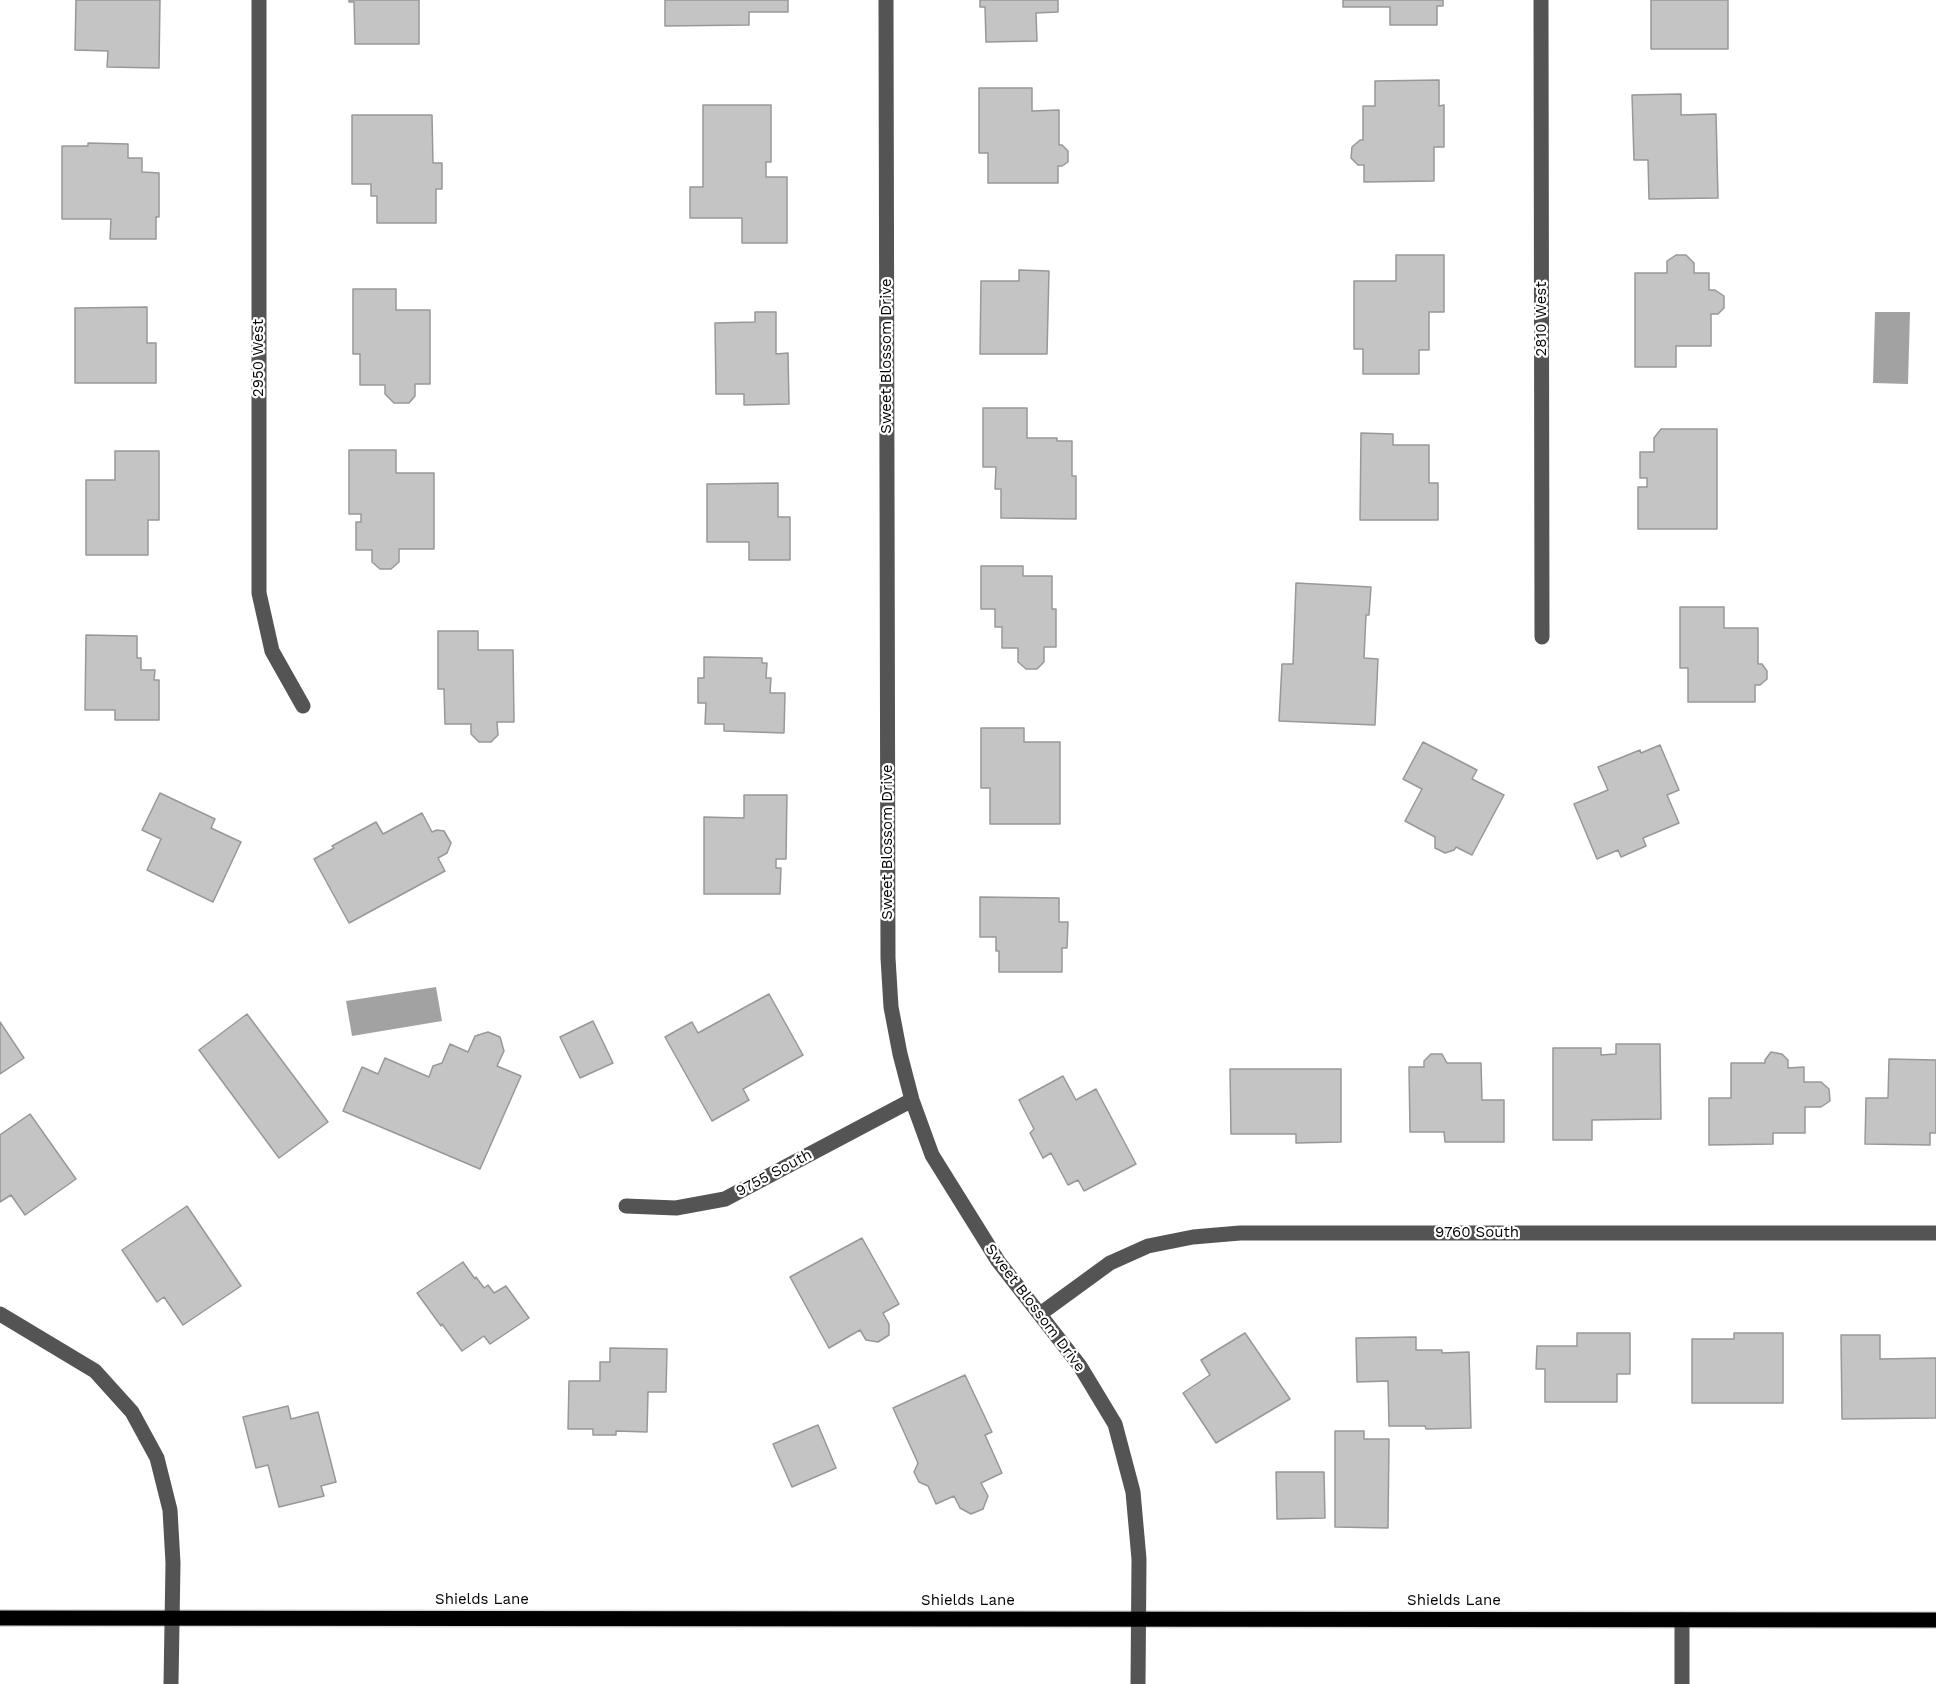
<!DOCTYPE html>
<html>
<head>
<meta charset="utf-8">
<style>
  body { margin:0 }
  canvas { display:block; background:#fff }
</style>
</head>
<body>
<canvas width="1936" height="1684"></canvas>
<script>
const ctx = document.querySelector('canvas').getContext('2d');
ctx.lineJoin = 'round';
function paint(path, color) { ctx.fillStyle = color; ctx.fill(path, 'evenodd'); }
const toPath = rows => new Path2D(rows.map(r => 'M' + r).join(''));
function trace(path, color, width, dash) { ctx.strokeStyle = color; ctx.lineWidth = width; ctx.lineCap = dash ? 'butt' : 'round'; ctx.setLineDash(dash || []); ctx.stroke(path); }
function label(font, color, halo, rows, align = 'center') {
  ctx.font = font + ' "Work Sans",sans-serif'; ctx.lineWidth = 4.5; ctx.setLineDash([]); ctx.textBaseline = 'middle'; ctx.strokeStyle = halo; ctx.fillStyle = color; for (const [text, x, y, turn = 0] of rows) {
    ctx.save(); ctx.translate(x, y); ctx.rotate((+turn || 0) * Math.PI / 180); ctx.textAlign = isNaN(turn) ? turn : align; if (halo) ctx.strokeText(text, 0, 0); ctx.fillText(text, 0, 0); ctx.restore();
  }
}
paint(toPath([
  [1875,312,1910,312,1908,384,1873,383],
  [436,987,442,1021,352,1036,346,1001]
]), '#a2a2a2');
const building = toPath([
  [76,0,160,0,159,68,107,67,108,51,75,50,76,0],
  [349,0,419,0,419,44,355,44,354,2,349,2,349,0],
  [665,0,788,0,788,12,749,12,749,25,665,26,665,0],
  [980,0,1058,0,1058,12,1036,13,1037,41,986,42,985,7,980,7,980,0],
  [1343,0,1443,0,1443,6,1437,6,1437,25,1390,25,1390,7,1343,7,1343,0],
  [1651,0,1728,0,1728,49,1651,49,1651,0],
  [1439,80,1439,106,1444,105,1444,147,1434,147,1434,181,1364,182,1364,165,1358,165,1351,158,1352,147,1360,140,1363,140,1363,106,1375,106,1375,81,1439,80],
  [979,88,1032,88,1032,111,1059,110,1059,145,1062,145,1068,151,1068,162,1062,166,1058,166,1058,183,988,183,988,153,979,153,979,88],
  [1681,94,1681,115,1716,114,1718,198,1649,199,1648,160,1634,160,1632,95,1681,94],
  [703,105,771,105,771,162,766,162,766,177,787,177,787,243,742,243,742,218,690,218,690,187,703,187,703,105],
  [352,115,432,115,433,163,442,163,442,189,436,189,436,223,377,223,377,196,371,196,371,184,352,184,352,115],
  [88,143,128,144,128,158,142,158,142,172,159,173,159,217,156,217,156,239,110,239,111,219,62,219,62,146,88,146,88,143],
  [1396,255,1444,255,1444,312,1429,312,1429,350,1419,350,1419,374,1363,374,1363,349,1354,349,1354,281,1396,281,1396,255],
  [1676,255,1686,255,1694,263,1694,273,1709,273,1709,290,1715,290,1724,296,1724,308,1718,314,1711,314,1711,346,1676,346,1676,367,1635,367,1635,273,1667,273,1667,261,1676,255],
  [1019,270,1049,271,1047,354,980,354,981,281,1019,281,1019,270],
  [353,289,396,289,396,310,430,310,430,384,415,384,415,396,409,403,394,403,385,394,385,385,360,385,360,354,353,354,353,289],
  [147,307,147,343,156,343,156,383,75,383,75,308,147,307],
  [755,312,776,312,776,354,788,353,789,404,744,405,744,394,716,394,715,323,755,322,755,312],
  [983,408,1027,408,1027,438,1057,438,1057,441,1072,441,1072,476,1076,476,1076,519,1001,518,1001,489,995,489,996,467,983,467,983,408],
  [1661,429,1717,429,1717,529,1638,529,1638,487,1647,487,1647,478,1640,478,1640,452,1654,452,1654,438,1661,429],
  [1361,433,1393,434,1393,445,1429,445,1429,483,1438,483,1438,520,1360,520,1361,433],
  [349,450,396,450,396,473,434,473,434,549,399,549,399,562,391,569,380,569,372,562,372,550,356,550,356,522,361,522,361,514,349,514,349,450],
  [115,451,159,451,159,520,148,520,148,555,86,555,86,480,115,480,115,451],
  [778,483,778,517,790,517,790,560,749,560,749,542,707,542,707,484,778,483],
  [981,566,1023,566,1023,576,1052,576,1052,609,1056,609,1056,647,1044,647,1044,662,1037,669,1026,669,1018,662,1018,648,1002,648,1002,627,995,627,995,609,981,609,981,566],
  [1296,583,1371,587,1369,615,1366,615,1364,658,1378,659,1375,725,1279,721,1282,664,1293,664,1296,583],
  [1680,607,1724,607,1724,628,1758,628,1758,664,1762,664,1767,671,1767,679,1760,685,1755,685,1755,702,1688,702,1688,668,1680,668,1680,607],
  [438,631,478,631,478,650,513,650,514,722,497,722,498,735,491,742,479,742,471,734,471,724,445,724,444,689,438,689,438,631],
  [86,635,137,636,137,658,141,658,141,670,155,670,154,680,159,680,159,720,115,720,115,710,85,710,86,635],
  [704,657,762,658,762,663,767,663,766,678,771,678,770,693,785,693,784,733,724,731,724,724,705,724,706,703,698,703,698,678,704,678,704,657],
  [981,728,1024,728,1024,742,1060,742,1060,824,990,824,990,788,981,788,981,728],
  [1423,742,1477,770,1472,779,1504,795,1472,855,1456,847,1454,850,1445,853,1435,848,1435,837,1405,821,1422,789,1403,779,1423,742],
  [1660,745,1679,790,1667,795,1679,823,1643,838,1646,846,1621,857,1618,850,1597,859,1574,804,1608,790,1598,767,1640,750,1641,753,1660,745],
  [160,793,215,819,211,828,241,842,213,902,147,870,161,839,142,830,160,793],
  [744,795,787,795,786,859,776,859,776,868,781,868,780,894,704,894,704,817,744,818,744,795],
  [422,813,432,832,437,830,444,831,451,843,447,853,438,858,445,871,349,923,314,859,334,848,332,846,376,822,383,834,422,813],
  [980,897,1059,898,1059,922,1068,922,1067,948,1062,948,1062,972,999,972,999,951,996,951,996,937,980,937,980,897],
  [769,994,803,1055,743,1089,749,1100,712,1121,665,1037,692,1022,698,1033,769,994],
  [247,1014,328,1122,279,1158,199,1050,247,1014],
  [593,1021,613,1063,580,1078,560,1037,593,1021],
  [0,1022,24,1058,0,1074,0,1022],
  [488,1032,500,1037,504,1051,497,1066,521,1076,480,1169,343,1111,362,1067,378,1074,385,1058,429,1077,433,1066,442,1063,450,1044,468,1052,475,1036,488,1032],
  [1616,1044,1660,1044,1661,1119,1592,1120,1592,1140,1553,1140,1553,1048,1601,1048,1601,1055,1616,1054,1616,1044],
  [1771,1052,1782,1054,1788,1060,1788,1068,1804,1067,1804,1082,1821,1082,1829,1089,1830,1101,1821,1107,1805,1107,1805,1133,1773,1133,1773,1144,1709,1145,1709,1098,1731,1098,1731,1063,1765,1063,1765,1060,1771,1052],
  [1431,1054,1442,1054,1447,1063,1481,1063,1482,1100,1504,1100,1504,1142,1445,1142,1444,1132,1410,1132,1409,1067,1424,1067,1424,1061,1431,1054],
  [1889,1059,1936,1060,1936,1133,1930,1133,1930,1145,1865,1144,1866,1098,1888,1098,1889,1059],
  [1230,1069,1341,1069,1341,1142,1296,1143,1296,1134,1231,1134,1230,1069],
  [1063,1076,1076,1100,1096,1089,1136,1164,1084,1191,1078,1180,1068,1185,1051,1153,1043,1158,1030,1133,1034,1129,1019,1100,1063,1076],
  [30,1114,76,1179,25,1215,11,1195,0,1202,0,1135,30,1114],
  [187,1206,241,1286,183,1325,164,1297,157,1302,122,1250,187,1206],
  [862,1238,899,1304,883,1313,889,1324,889,1335,878,1342,866,1340,860,1330,829,1348,790,1277,862,1238],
  [463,1262,475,1279,476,1277,484,1288,488,1285,494,1293,506,1286,529,1318,490,1344,484,1336,462,1351,442,1324,441,1326,417,1293,463,1262],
  [1245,1333,1290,1399,1216,1443,1183,1393,1210,1375,1201,1360,1245,1333],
  [1577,1333,1630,1333,1630,1374,1617,1374,1617,1402,1545,1402,1545,1369,1536,1369,1537,1346,1577,1346,1577,1333],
  [1734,1333,1783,1333,1783,1403,1692,1403,1692,1339,1734,1339,1734,1333],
  [1841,1335,1880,1335,1880,1359,1936,1358,1936,1418,1842,1419,1841,1335],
  [1416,1337,1416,1350,1442,1350,1442,1353,1469,1352,1471,1428,1426,1429,1425,1426,1389,1426,1388,1381,1357,1382,1356,1338,1416,1337],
  [610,1348,667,1349,666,1392,648,1392,647,1432,616,1431,616,1435,593,1435,593,1429,568,1429,569,1381,600,1381,600,1362,610,1362,610,1348],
  [965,1375,992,1432,985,1435,1002,1473,981,1483,988,1496,983,1509,971,1514,960,1508,954,1496,936,1504,928,1486,919,1482,914,1472,918,1463,893,1408,965,1375],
  [288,1406,291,1419,318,1412,336,1482,321,1486,324,1496,279,1507,268,1465,256,1468,243,1417,288,1406],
  [818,1425,836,1468,792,1487,773,1444,818,1425],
  [1335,1431,1364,1431,1364,1439,1389,1439,1388,1528,1335,1527,1335,1431],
  [1276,1472,1324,1472,1325,1518,1277,1519,1276,1472]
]);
paint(building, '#c4c4c4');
trace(building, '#989898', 1.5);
const major = toPath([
  [0,1618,1936,1620]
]);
trace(major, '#dbdbdb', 18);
trace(toPath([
  [259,0,259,593,272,651,303,706],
  [886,0,888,958,891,1007,900,1054,912,1100,932,1155,998,1261,1080,1366,1115,1424,1133,1492,1139,1559,1138,1684],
  [1541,0,1542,637],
  [626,1206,676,1208,725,1199,912,1100],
  [0,1314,95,1371,132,1412,157,1458,170,1510,173,1563,171,1684],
  [1040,1314,1110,1263,1148,1246,1193,1237,1240,1233,1936,1233],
  [1682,1620,1682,1684]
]), '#545454', 15);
trace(major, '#000', 15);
label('15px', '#000', '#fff', [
  ["2810 West",1542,319,-90],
  ["Sweet Blossom Drive",887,356,-90],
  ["2950 West",259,358,-90],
  ["Sweet Blossom Drive",888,842,-90],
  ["9755 South",774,1173,-28],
  ["9760 South",1477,1233],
  ["Sweet Blossom Drive",1035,1308,53],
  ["Shields Lane",482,1600],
  ["Shields Lane",968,1601],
  ["Shields Lane",1454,1601]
]);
</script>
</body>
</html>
